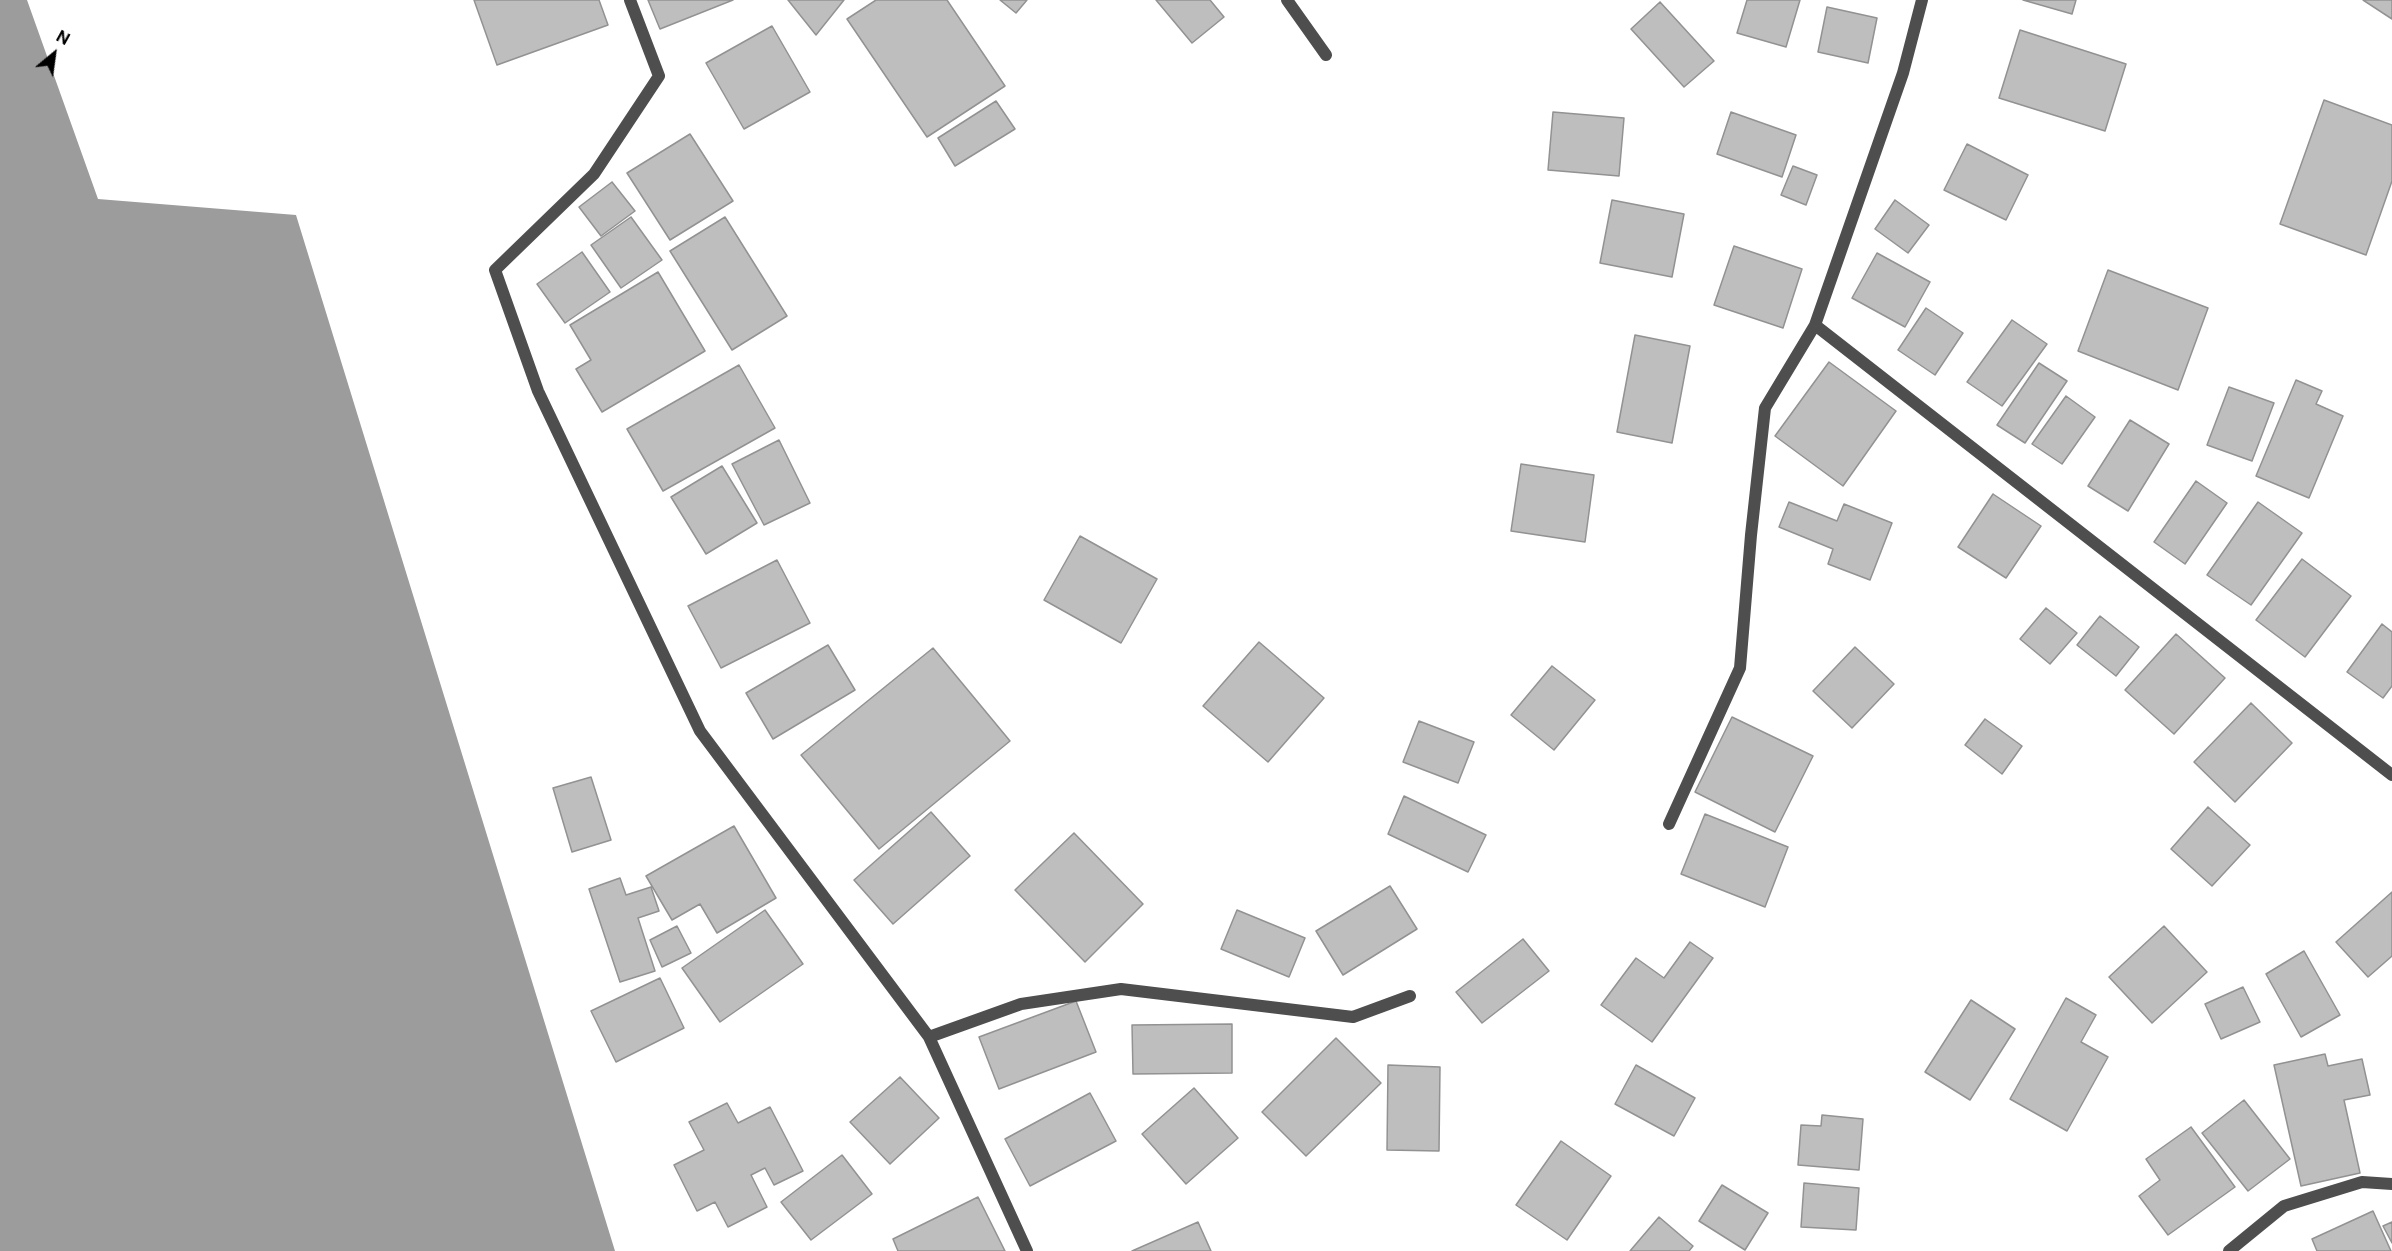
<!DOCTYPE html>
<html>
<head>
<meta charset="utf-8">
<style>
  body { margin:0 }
  #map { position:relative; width:2392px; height:1251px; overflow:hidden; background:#fff; font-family:"Public Sans",sans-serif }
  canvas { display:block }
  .north { position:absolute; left:24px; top:24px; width:60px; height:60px; -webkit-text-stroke:4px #fff; paint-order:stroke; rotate:29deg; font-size:16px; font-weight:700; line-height:24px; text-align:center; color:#000 }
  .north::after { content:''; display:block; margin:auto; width:21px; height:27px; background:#000; clip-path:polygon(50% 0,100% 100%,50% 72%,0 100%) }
</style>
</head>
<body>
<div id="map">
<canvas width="2392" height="1251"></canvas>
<div class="north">N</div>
</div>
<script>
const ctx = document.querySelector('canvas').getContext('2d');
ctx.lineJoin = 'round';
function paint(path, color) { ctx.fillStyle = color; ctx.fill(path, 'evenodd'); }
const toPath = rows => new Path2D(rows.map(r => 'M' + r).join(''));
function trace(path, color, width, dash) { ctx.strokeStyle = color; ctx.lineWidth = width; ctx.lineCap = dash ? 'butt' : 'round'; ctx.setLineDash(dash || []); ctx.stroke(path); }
paint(toPath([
  [0,0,27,0,98,199,296,215,615,1251,0,1251]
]), '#9c9c9c');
const building = toPath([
  [474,0,599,0,608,25,497,65,474,0],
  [648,0,733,0,660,29,648,0],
  [788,0,844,0,816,35,788,0],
  [876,0,947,0,1005,86,927,137,847,19,876,0],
  [1000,0,1027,0,1016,13,1000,0],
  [1156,0,1210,0,1224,17,1192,43,1156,0],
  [1747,0,1800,0,1786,47,1737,33,1747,0],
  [2023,0,2076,0,2072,14,2023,0],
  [2363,0,2392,0,2392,19,2363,0],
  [1660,2,1714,61,1684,87,1631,29,1660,2],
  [1827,7,1877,18,1868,63,1818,52,1827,7],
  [772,26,810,92,744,129,706,63,772,26],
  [2020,30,2126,64,2105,131,1999,98,2020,30],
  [2324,100,2392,125,2392,181,2366,255,2280,224,2324,100],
  [996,101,1015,129,955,166,938,138,996,101],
  [1553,112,1624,118,1619,176,1548,170,1553,112],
  [1731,112,1796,135,1782,177,1717,154,1731,112],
  [690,134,733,201,670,240,627,173,690,134],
  [1967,144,2028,175,2006,220,1944,190,1967,144],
  [1793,166,1817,175,1806,205,1781,195,1793,166],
  [612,182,635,211,601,236,579,207,612,182],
  [1612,200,1684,214,1672,277,1600,263,1612,200],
  [1895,200,1929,225,1908,253,1875,229,1895,200],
  [631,217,662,260,621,288,591,245,631,217],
  [725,217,787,316,732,350,670,251,725,217],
  [1734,246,1802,269,1783,328,1714,305,1734,246],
  [582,252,610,292,565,323,537,284,582,252],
  [1877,253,1930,282,1905,327,1852,298,1877,253],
  [2108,270,2208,308,2178,390,2078,351,2108,270],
  [658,272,705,351,602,412,576,369,591,360,570,325,658,272],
  [1926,308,1963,333,1935,375,1898,350,1926,308],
  [2012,320,2047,344,2002,406,1967,382,2012,320],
  [1635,335,1690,346,1672,443,1617,432,1635,335],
  [1829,362,1896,411,1843,486,1775,436,1829,362],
  [2039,363,2067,381,2025,443,1997,425,2039,363],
  [739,365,775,428,663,491,627,429,739,365],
  [2296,380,2322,391,2316,404,2343,416,2309,498,2256,476,2296,380],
  [2229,387,2274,403,2252,461,2207,445,2229,387],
  [2066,396,2095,417,2062,464,2032,444,2066,396],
  [2130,420,2169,444,2128,511,2088,486,2130,420],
  [779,440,810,503,764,525,732,464,779,440],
  [1521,464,1594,475,1585,542,1511,531,1521,464],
  [722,466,757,523,706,554,671,497,722,466],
  [2196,481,2227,503,2185,564,2154,542,2196,481],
  [1993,494,2041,526,2006,578,1958,547,1993,494],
  [1789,502,1837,521,1844,504,1892,523,1870,580,1828,564,1833,549,1779,527,1789,502],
  [2258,502,2302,533,2251,605,2207,575,2258,502],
  [1080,536,1157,579,1121,643,1044,600,1080,536],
  [2302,559,2351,596,2305,657,2256,620,2302,559],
  [777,560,810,623,721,668,688,606,777,560],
  [2046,608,2077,633,2050,664,2020,639,2046,608],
  [2100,616,2139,647,2116,676,2077,645,2100,616],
  [2382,624,2392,632,2392,686,2383,698,2347,672,2382,624],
  [2176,634,2225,678,2174,734,2125,690,2176,634],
  [1259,642,1324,698,1268,762,1203,706,1259,642],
  [828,645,855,690,773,739,746,693,828,645],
  [1855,647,1894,684,1852,728,1813,691,1855,647],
  [933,648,1010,741,879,849,801,755,933,648],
  [1552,666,1595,700,1554,750,1511,715,1552,666],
  [2251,703,2292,743,2235,802,2194,762,2251,703],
  [1732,717,1813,756,1775,832,1695,792,1732,717],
  [1985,719,2022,746,2002,774,1965,745,1985,719],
  [1419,721,1474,742,1458,783,1403,762,1419,721],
  [591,777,611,840,572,852,553,788,591,777],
  [1404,796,1486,835,1468,872,1388,834,1404,796],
  [2208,807,2250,845,2212,886,2171,849,2208,807],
  [931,812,970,856,893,924,854,880,931,812],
  [1705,814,1788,847,1765,907,1681,874,1705,814],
  [734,826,776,898,717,933,700,904,672,920,646,876,734,826],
  [1074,833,1143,904,1085,962,1015,890,1074,833],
  [620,878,626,895,651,887,659,911,638,918,655,971,620,982,589,889,620,878],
  [1390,886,1417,929,1343,975,1316,931,1390,886],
  [2392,892,2392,956,2368,977,2336,942,2392,892],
  [765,910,803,964,720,1022,682,968,765,910],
  [1237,910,1305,938,1289,977,1221,949,1237,910],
  [677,926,691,953,662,967,650,940,677,926],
  [2164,926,2207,972,2152,1023,2109,977,2164,926],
  [1523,939,1549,971,1482,1023,1456,992,1523,939],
  [1690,942,1713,958,1652,1042,1601,1005,1636,958,1664,978,1690,942],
  [2304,951,2340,1015,2301,1037,2266,974,2304,951],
  [660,978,684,1028,616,1062,591,1011,660,978],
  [2243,987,2260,1022,2221,1039,2205,1004,2243,987],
  [2066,998,2096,1015,2081,1042,2108,1057,2067,1131,2010,1099,2066,998],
  [1971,1000,2015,1029,1970,1100,1925,1072,1971,1000],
  [1076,1001,1096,1052,999,1089,979,1037,1076,1001],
  [1232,1024,1232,1073,1133,1074,1132,1025,1232,1024],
  [1336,1038,1381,1083,1306,1156,1262,1112,1336,1038],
  [2325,1054,2328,1066,2362,1059,2370,1095,2344,1100,2360,1173,2301,1186,2274,1065,2325,1054],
  [1388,1065,1440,1067,1439,1151,1387,1150,1388,1065],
  [1636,1065,1695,1098,1674,1136,1615,1104,1636,1065],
  [900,1077,939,1118,890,1164,850,1122,900,1077],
  [1194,1088,1238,1138,1186,1184,1142,1134,1194,1088],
  [1090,1093,1116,1141,1030,1186,1005,1139,1090,1093],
  [2244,1100,2290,1159,2248,1191,2202,1133,2244,1100],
  [727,1103,738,1123,770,1107,803,1171,774,1185,765,1168,751,1175,767,1207,728,1227,715,1202,697,1211,674,1165,704,1150,689,1122,727,1103],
  [1822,1115,1863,1119,1859,1170,1798,1165,1801,1125,1821,1126,1822,1115],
  [2191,1127,2235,1187,2168,1235,2139,1196,2160,1180,2146,1159,2191,1127],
  [1561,1141,1611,1176,1567,1240,1516,1205,1561,1141],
  [842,1155,872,1194,811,1240,781,1202,842,1155],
  [1804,1183,1859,1188,1856,1230,1801,1227,1804,1183],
  [1722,1185,1768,1213,1745,1250,1699,1221,1722,1185],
  [978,1197,1005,1251,898,1251,893,1239,978,1197],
  [2373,1211,2391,1251,2317,1251,2312,1239,2373,1211],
  [1659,1217,1693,1246,1689,1251,1630,1251,1659,1217],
  [1198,1222,1211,1251,1132,1251,1198,1222],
  [2392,1222,2392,1243,2383,1226,2392,1222]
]);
paint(building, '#bebebe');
trace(building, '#929292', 1.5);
trace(toPath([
  [630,0,659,76,594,174,495,270,538,391,700,731,929,1037,1027,1251],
  [1287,0,1326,55],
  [1815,325,2392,775],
  [1669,824,1740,668,1751,535,1765,408,1815,325,1903,73,1922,0],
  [929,1037,1021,1004,1121,989,1353,1017,1410,996],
  [2229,1251,2284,1206,2362,1182,2392,1184]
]), '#4e4e4e', 12);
</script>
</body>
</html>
